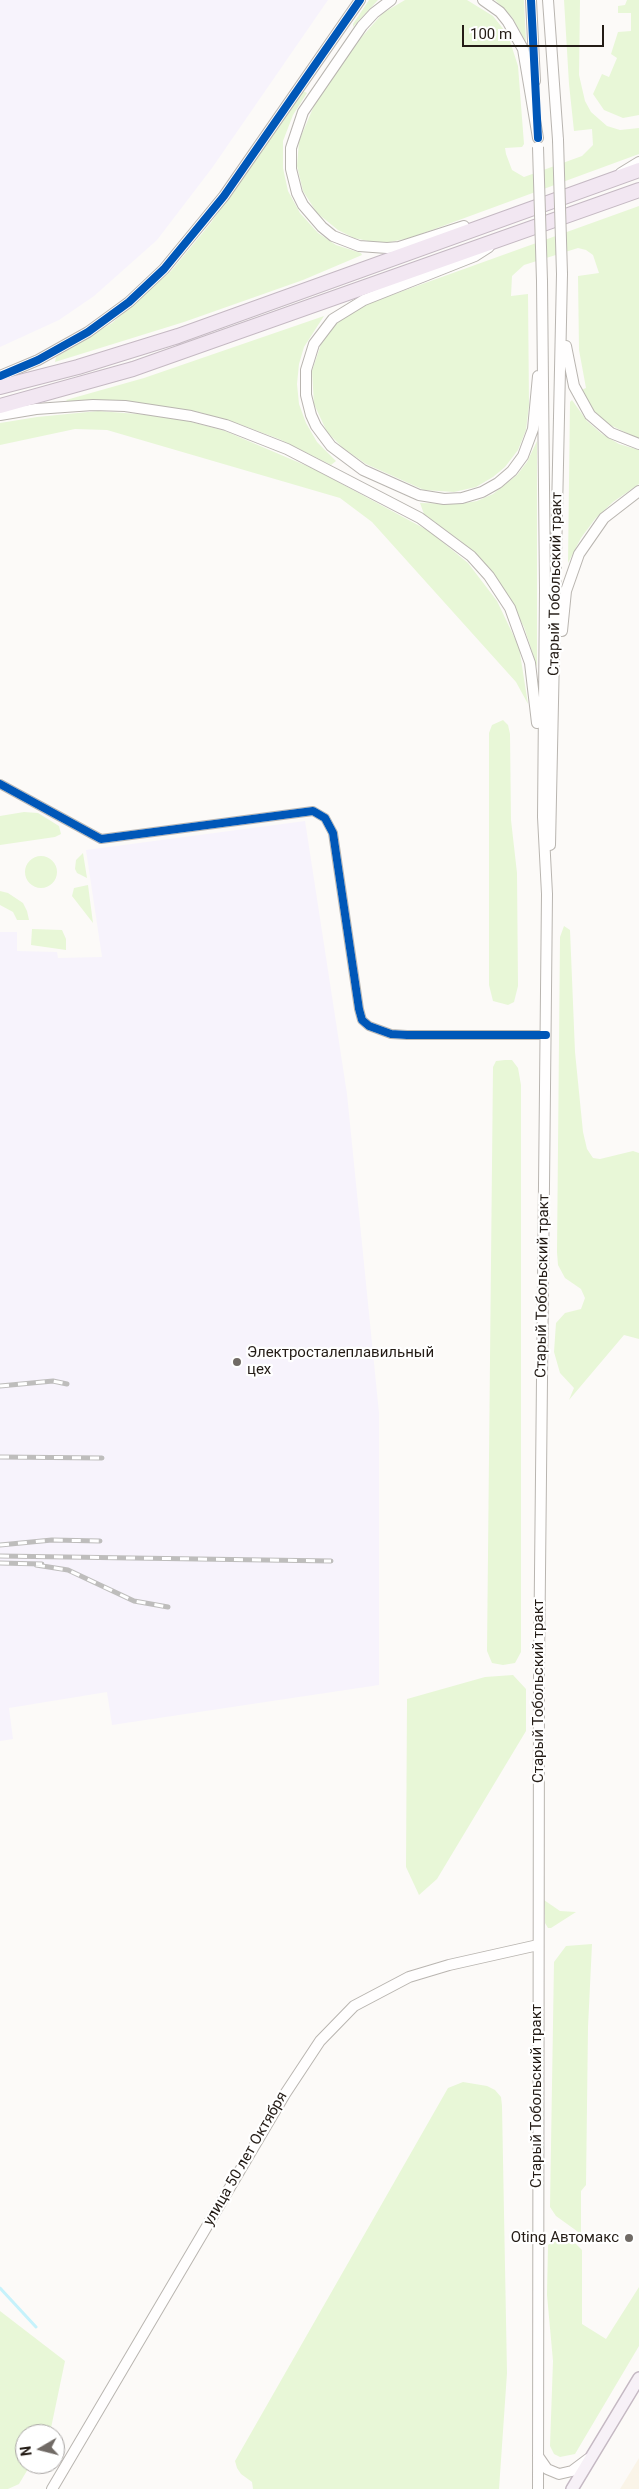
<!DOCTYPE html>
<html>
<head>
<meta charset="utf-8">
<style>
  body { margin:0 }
  #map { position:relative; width:639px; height:2489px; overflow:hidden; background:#fcfaf8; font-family:Roboto,sans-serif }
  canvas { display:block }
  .north { position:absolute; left:15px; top:2424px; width:50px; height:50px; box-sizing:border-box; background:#fff; border:1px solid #a7a4a2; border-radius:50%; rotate:262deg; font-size:14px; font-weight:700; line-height:20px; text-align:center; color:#241c16 }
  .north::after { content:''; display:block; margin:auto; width:18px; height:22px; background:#706a65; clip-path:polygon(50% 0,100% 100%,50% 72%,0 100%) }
  .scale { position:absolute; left:462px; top:25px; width:142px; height:22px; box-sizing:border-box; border:2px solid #241c16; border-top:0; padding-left:6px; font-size:15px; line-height:18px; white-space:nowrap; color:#241c16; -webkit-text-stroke:4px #fff; paint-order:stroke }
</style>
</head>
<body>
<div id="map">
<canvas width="639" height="2489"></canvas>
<div class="north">N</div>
<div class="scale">100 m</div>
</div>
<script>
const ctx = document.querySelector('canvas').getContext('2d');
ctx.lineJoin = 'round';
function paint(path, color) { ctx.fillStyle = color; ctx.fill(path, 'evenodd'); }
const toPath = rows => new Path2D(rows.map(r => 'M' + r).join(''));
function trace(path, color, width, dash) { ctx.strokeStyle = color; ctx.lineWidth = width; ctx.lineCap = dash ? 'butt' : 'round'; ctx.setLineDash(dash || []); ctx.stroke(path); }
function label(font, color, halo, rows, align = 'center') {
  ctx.font = font + ' Roboto,sans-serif'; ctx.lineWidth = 4.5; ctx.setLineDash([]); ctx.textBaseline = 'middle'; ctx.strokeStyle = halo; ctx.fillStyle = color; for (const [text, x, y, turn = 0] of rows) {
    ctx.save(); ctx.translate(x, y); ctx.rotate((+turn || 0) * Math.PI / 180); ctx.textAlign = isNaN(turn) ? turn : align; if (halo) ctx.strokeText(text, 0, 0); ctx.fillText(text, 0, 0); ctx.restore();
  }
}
paint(toPath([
  [639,2458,639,2489,620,2489]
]), '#faf4e8');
paint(toPath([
  [0,0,328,0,212,168,157,240,94,296,59,320,0,347],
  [305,821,347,1094,379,1413,379,1685,112,1725,107,1692,9,1708,13,1739,0,1741,0,932,17,932,17,951,57,952,58,958,102,957,86,850]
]), '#f7f3fc');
paint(toPath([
  [369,0,378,0,353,27,353,24],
  [405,0,467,0,493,16,508,35,518,66,524,144,522,147,505,148,506,154,512,170,524,177,582,156,593,145,592,129,574,131,569,84,564,0,580,0,579,75,585,101,591,112,607,126,620,130,639,128,639,154,410,238,390,242,373,242,354,238,338,230,317,213,303,191,297,166,299,141,316,101,360,39,383,13],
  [495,0,524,0,526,42,512,17],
  [627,0,639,0,639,115,623,118,604,110,593,94,602,74,609,77,617,58,611,54,618,32,631,31,631,13,618,13,618,6,625,5],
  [303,91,307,93,293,115,283,141,283,168,288,191,300,213,318,233,336,245,361,253,362,255,303,280,184,322,55,362,56,357,112,323,171,271,210,224],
  [639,206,639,439,608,424,594,411,581,390,586,388,579,350,578,276,599,273,593,255,586,250,578,248,524,265,512,276,511,296,528,294,529,405,526,430,518,450,505,467,493,477,476,487,454,492,424,490,366,464,343,448,327,432,314,404,312,371,322,341,341,318,364,305],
  [324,316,304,347,299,364,297,384,299,404,306,423,317,442,336,461,331,465,279,439,239,424,199,412,131,402,68,402,66,400,144,378],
  [572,400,587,421,602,434,619,444,639,450,639,484,613,502,595,519,581,538,568,563,570,402],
  [98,411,151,415,180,419,225,431,314,469,429,531,468,563,497,601,519,647,528,704,516,682,372,522,340,498,107,430,75,429,0,445,0,423,37,417],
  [537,441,537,667,524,627,494,575,462,542,424,514,420,503,460,504,477,501,493,494,517,475,527,462],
  [503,720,508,725,510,734,511,820,517,873,518,986,514,1002,508,1005,493,1001,489,985,489,733,492,725],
  [24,812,38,813,59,826,61,834,55,837,0,845,0,816],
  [83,853,87,878,77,873,75,869,76,860],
  '25 872a16 16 0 1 1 32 0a16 16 0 1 1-32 0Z',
  [88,885,93,923,72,896,74,888],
  [0,891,8,893,23,903,27,911,29,920,17,920,13,912,0,905],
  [564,926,570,930,575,1052,583,1132,587,1149,593,1158,600,1159,633,1151,639,1153,639,1339,624,1335,569,1400,574,1388,560,1373,554,1352,556,1323,565,1313,581,1309,585,1298,581,1289,565,1278,558,1265,557,1252,560,937],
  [32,929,62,930,66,939,66,950,31,945],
  [505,1060,512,1060,518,1068,521,1085,521,1652,515,1663,503,1665,492,1663,487,1651,493,1067,496,1061],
  [513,1675,526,1689,526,1731,437,1879,419,1895,406,1867,407,1699,485,1677],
  [544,1900,560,1911,576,1912,551,1928,548,1928,545,1923],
  [592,1944,588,2027,586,2185,581,2191,581,2234,556,2216,550,2207,554,1962,566,1946],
  [463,2082,487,2086,495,2090,501,2097,502,2106,507,2373,499,2489,253,2489,252,2482,241,2474,237,2468,235,2461,448,2088],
  [563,2238,576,2244,582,2250,582,2324,606,2339,639,2287,639,2346,575,2454,560,2457,554,2454,550,2446,553,2361,547,2295,548,2245,554,2240],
  [0,2311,65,2361,51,2428,47,2434,25,2434,25,2464,31,2464,19,2484,8,2489,0,2489]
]), '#e8f7d7');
trace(toPath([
  [0,2288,36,2327]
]), '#c6f2fb', 3);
const street = toPath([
  [0,784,101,839,313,811,325,818,333,833,359,1009,362,1020,369,1026,391,1034,407,1035,546,1035]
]);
const secondary = toPath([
  [391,0,374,13,362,26,303,112,291,148,291,169,297,193,303,205,322,227,333,236,359,246,387,248,399,247,464,226],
  [483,0,500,12,508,22,523,49,538,138],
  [531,0,535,81],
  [548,0,558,140],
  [621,173,639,162],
  [489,247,475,256,364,300,333,319,314,344,306,370,306,395,311,415,316,426,331,446,363,470,419,495,444,499,462,498,482,492,498,483,512,471,523,456,533,429,538,376],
  [566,346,574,386,590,415,611,433,639,444],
  [0,376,38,360,88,332,129,302,164,269,224,196,360,0],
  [0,415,36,409,93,405,125,406,191,416,226,425,287,449,420,518,471,556,489,576,510,608,530,663,537,723],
  [562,631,566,591,579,554,604,518,639,491],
  [550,845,562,274],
  [538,2456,547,2469,559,2474,572,2471,588,2459],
  [52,2489,285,2094,320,2041,354,2006,409,1977,449,1965,538,1945],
  [538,2489,539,1669,547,894,543,817,545,590,542,281]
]);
const primary = toPath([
  [572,2489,639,2378]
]);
const highway = toPath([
  [0,387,78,367,178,336,639,170],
  [0,406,133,369,639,190]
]);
trace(street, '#b9b5b0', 10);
trace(secondary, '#b9b5b0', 12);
trace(primary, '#c5b9c3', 14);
trace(highway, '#c5b9c3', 16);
trace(street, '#fffefe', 8);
trace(secondary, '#fffefe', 10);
trace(primary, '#f7f1f7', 11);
trace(highway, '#f2e7f2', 14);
const rail = toPath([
  [0,1386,53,1381,67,1384],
  [0,1457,102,1458],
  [0,1545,52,1540,100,1541],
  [0,1556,331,1561],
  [0,1563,42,1564],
  [36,1565,68,1570,134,1601,168,1607]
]);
trace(rail, '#bebdbc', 5);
trace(rail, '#fff', 3, [9]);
const secondaryBridge = toPath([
  [558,140,562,274],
  [538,147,542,281]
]);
trace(secondaryBridge, '#b9b5b0', 12, []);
trace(secondaryBridge, '#fffefe', 10);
trace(toPath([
  [531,0,538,138],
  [0,376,38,360,88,332,129,302,164,269,224,196,360,0],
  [0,784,101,839,313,811,325,818,333,833,359,1009,362,1020,369,1026,391,1034,407,1035,546,1035]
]), '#0057b8', 8);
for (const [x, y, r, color] of [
  [237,1362,5,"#706a65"],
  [629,2238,5,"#706a65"]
]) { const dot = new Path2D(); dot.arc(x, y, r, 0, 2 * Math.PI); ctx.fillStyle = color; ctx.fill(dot); trace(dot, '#fff', 2); }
label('15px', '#241c16', '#fff', [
  ["Старый Тобольский тракт",556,584,-89],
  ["Старый Тобольский тракт",543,1286,-89],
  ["Старый Тобольский тракт",539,1691,-90],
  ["Старый Тобольский тракт",537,2096,-90],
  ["улица 50 лет Октября",246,2159,-60]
]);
label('15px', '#241c16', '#fff', [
  ["Электросталеплавильный",247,1353],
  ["цех",247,1370],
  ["Oting Автомакс",619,2238,"right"]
], 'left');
</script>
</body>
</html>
